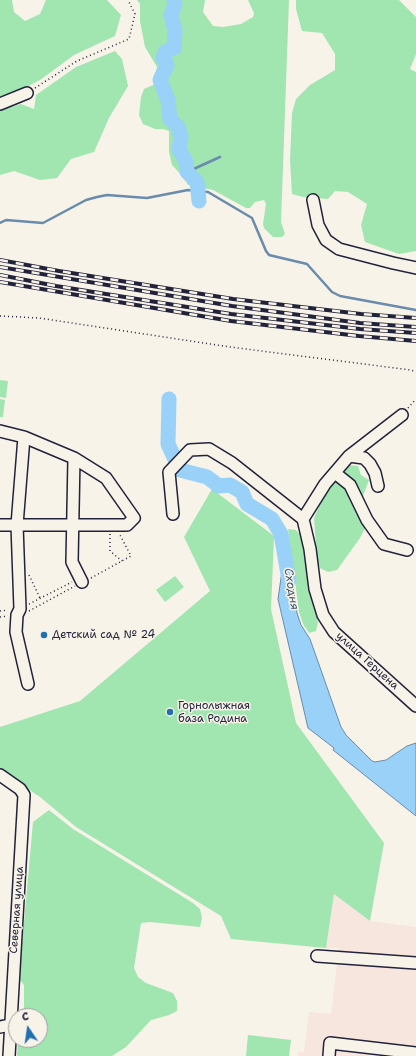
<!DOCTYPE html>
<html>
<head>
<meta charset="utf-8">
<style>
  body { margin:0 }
  #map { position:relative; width:416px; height:1056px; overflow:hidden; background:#f7f3e8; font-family:"Shantell Sans",sans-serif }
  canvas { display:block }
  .north { position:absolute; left:8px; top:1008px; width:40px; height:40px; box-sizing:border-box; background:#f7f3e8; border:1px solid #a29fa3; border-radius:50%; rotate:347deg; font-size:11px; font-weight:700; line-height:16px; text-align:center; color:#22223b }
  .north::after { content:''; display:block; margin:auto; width:14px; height:18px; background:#1f6fb2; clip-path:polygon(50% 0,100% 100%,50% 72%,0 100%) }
</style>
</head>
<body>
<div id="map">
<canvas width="416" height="1056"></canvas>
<div class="north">С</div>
</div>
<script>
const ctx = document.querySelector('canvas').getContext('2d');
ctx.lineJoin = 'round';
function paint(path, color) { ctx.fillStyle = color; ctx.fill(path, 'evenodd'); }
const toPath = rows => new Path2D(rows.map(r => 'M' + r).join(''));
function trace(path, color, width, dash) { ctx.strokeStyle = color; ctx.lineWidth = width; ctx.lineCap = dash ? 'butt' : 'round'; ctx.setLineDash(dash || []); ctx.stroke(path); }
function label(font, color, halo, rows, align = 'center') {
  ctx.font = font + ' "Shantell Sans",sans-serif'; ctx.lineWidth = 3; ctx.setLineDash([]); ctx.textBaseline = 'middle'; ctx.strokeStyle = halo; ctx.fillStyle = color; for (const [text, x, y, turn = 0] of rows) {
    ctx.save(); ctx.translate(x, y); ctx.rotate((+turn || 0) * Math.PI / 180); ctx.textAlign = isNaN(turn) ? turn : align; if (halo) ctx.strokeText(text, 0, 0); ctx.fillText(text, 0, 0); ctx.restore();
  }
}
paint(toPath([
  [334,894,370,921,416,927,416,1056,298,1056,298,1052,304,1052,309,1012,331,1014,339,948,326,948]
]), '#f7e6dd');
paint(toPath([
  [0,0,12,0,14,12,25,21,40,14,46,0,107,0,121,15,115,36,74,55,40,80,0,101],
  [137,0,205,0,203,12,213,26,223,27,241,24,253,17,254,13,248,0,289,0,281,222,285,234,282,237,273,237,264,228,263,224,266,204,264,200,255,202,250,208,246,208,213,190,188,185,184,178,172,165,169,152,169,131,163,129,155,129,143,124,139,115,141,97,144,89,155,84,157,67,145,47,140,21,140,4],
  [296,0,399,0,416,17,416,54,410,69,416,72,416,251,399,254,365,242,361,225,367,204,348,192,335,191,328,199,303,197,292,194,290,160,292,113,296,99,310,85,335,70,335,54,322,33,302,31,296,9],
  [115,51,122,59,128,86,109,118,94,152,71,159,57,178,40,180,14,171,0,175,0,110,21,104,34,109,36,95,76,67],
  [0,380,8,381,6,398,0,397],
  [0,399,5,400,3,417,0,417],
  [349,465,358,466,361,475,369,480,363,496,367,524,360,538,337,570,328,572,320,568,317,559,314,518,329,484,341,470],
  [212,489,274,536,271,609,296,723,384,843,370,921,334,894,326,948,231,939,221,916,76,827,40,797,0,770,0,727,80,701,210,591,184,537],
  [288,529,296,530,301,536,305,551,308,590,318,622,316,631,309,633,303,624,299,612],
  [175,576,184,587,165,602,156,590],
  [49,810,73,829,193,903,200,909,202,918,200,927,150,922,141,923,134,968,138,977,146,983,173,993,177,1001,177,1011,169,1015,151,1020,126,1047,112,1056,17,1056,18,1040,40,1040,40,1016,19,1016,24,1010,24,985,19,979,33,822],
  [248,1035,291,1040,289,1056,246,1056]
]), '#a1e5b1');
const water = toPath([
  [286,561,288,561,291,573,297,613,301,625,310,639,341,727,346,735,372,761,375,762,386,760,407,746,416,743,416,816,333,750,334,748,308,728,278,599,282,571,286,561]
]);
paint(water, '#99d1f8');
trace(water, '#698bac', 1);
trace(toPath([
  [187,172,220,157],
  [0,223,6,220,43,223,86,200,97,197,107,195,147,198,188,190,208,192,252,218,266,251,269,255,307,264,332,292,340,296,416,310]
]), '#698bac', 2.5);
trace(toPath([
  [174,0,175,4,171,15,175,31,174,48,165,52,163,58,167,65,160,80,168,100,170,119,178,127,181,137,179,149,186,162,187,172,197,182,199,201],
  [169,399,168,444,180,470,207,477,219,486,230,485,242,492,247,504,272,519,281,534,289,580]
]), '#99d1f8', 15);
const minor = toPath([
  [0,104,27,93],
  [313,200,318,225,326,240,339,249,393,263,416,268],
  [0,431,24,437,74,458,106,478,134,518,127,525,0,525],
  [24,437,17,525,20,609,17,615,16,632,28,684],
  [349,456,364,458,370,464,375,473,378,486],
  [74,458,72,562,82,582],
  [335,473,350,485,367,520,384,544,407,550],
  [173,514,169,472,190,450,209,449,232,463,303,519],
  [303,519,310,549,315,589,323,615,334,632,416,706],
  [303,519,325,484,349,456,402,415],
  [0,775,20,789,24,795,9,1056],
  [317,956,416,963],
  [0,1027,10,1025],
  [329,1056,330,1043,416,1053]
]);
trace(minor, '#22223b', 14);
trace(toPath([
  [35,88,77,61,129,39,135,14,128,0],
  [0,316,39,318,230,347,411,370,416,372],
  [408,408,416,399],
  [110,534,110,551,122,561],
  [29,575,40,598],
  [91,578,131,556,120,535],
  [29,604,72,582],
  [0,611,8,610],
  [29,611,75,586],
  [0,617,8,616]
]), '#22223b', 1.5, [1, 3]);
trace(minor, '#f7f3e8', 11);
const rail = toPath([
  [0,260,59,271,233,299,361,314,416,318],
  [0,267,232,306,360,323,416,327],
  [0,275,56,286,231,314,360,329,416,333],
  [0,282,231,321,359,336,416,341]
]);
trace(rail, '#22223b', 4);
trace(rail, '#f7f3e8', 2.5, [8]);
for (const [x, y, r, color] of [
  [44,635,4,"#1f6fb2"],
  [170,712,4,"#1f6fb2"]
]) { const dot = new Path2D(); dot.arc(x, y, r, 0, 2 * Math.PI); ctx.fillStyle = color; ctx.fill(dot); trace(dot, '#f7f3e8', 1.5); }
label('11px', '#22223b', '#f7f3e8', [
  ["Детский сад № 24",52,635],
  ["Горнолыжная",178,706],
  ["база Родина",178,719]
], 'left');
label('11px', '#22223b', '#f7f3e8', [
  ["улица Герцена",367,661,42],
  ["Северная улица",17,910,-86]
]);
label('italic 12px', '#465774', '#f7f3e8', [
  ["Сходня",291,589,81]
]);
</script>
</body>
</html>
